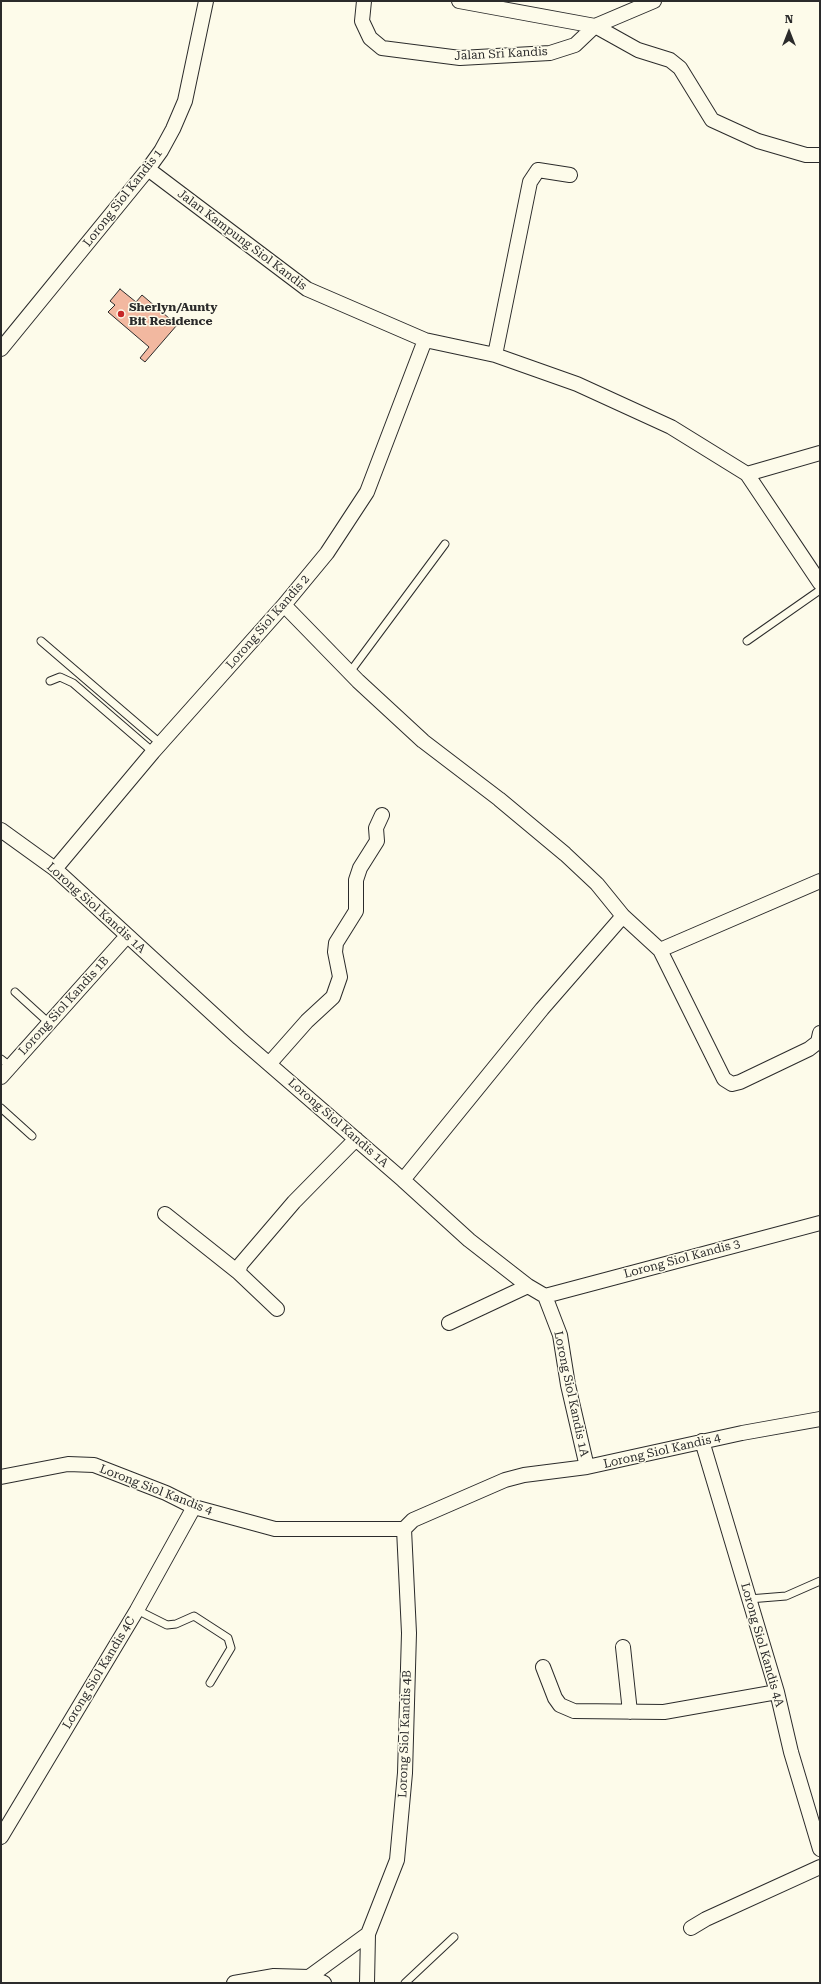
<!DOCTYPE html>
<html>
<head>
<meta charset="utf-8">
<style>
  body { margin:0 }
  #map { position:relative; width:821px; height:1984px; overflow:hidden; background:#fdfbea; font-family:"Roboto Serif",serif }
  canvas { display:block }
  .frame { position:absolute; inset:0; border:2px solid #2b2b2b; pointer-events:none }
  .north { position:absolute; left:769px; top:12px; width:40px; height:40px; -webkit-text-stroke:3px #fdfbea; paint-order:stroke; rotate:0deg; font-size:11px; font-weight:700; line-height:16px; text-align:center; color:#2b2b2b }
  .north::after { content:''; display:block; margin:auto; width:14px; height:18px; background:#2b2b2b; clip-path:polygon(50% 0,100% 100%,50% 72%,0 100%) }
</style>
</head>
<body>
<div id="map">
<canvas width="821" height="1984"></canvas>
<div class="frame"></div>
<div class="north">N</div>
</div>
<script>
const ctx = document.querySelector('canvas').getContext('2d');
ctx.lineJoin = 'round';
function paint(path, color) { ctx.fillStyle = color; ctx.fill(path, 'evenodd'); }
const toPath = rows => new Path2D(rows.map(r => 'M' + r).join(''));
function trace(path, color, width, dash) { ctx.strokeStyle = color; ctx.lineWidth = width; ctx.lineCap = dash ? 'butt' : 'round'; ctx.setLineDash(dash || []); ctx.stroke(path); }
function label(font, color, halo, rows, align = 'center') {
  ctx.font = font + ' "Roboto Serif",serif'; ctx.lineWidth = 3; ctx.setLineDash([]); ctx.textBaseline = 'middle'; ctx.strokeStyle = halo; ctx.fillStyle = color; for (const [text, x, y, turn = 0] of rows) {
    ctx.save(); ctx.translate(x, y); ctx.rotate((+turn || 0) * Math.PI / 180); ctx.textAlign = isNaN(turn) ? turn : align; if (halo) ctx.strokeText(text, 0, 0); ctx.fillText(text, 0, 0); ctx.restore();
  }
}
const building = toPath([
  [120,289,136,302,142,295,177,325,145,362,140,358,149,347,108,312,115,305,110,301,120,289]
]);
paint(building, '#f2b8a0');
trace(building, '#2b2b2b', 1);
const lane = toPath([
  [41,641,161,744],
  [747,641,820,590],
  [350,672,445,544],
  [50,681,60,677,73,683,153,752],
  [15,992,49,1023],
  [1,1059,10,1066],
  [1,1108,32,1136],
  [749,1599,786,1596,820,1581],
  [137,1610,167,1625,176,1624,194,1616,228,1638,231,1648,210,1683],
  [405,1983,454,1937]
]);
const street = toPath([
  [364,1,362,21,370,38,382,48,460,58,550,53,575,45,595,26,654,1],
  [459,1,595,26,638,50,670,60,680,68,712,120,758,141,806,155,820,155],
  [148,169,307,289,425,340,495,355,577,384,671,427,747,474,820,583],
  [1,349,148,169,161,151,173,129,185,101,206,1],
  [495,355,530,182,538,170,570,175],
  [747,474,820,453],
  [284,605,358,681,423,741,499,799,565,854,597,884,623,916,660,950,820,881],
  [1,830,55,869,239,1038,403,1180,469,1240,528,1286,545,1296,560,1335,568,1385,587,1467],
  [55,869,153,752,284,605,327,553,367,492,425,340],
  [660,950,724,1079,732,1084,740,1082,809,1049,818,1042,820,1033],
  [269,1064,307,1021,333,997,340,977,335,952,336,943,356,911,356,880,360,868,377,841,376,828,382,815],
  [1,1077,127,936],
  [403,1180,542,1009,623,916],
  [165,1214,238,1272],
  [545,1296,820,1223],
  [277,1309,238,1272,241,1264,294,1202,356,1139],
  [449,1323,528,1286],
  [702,1441,777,1692,791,1752,820,1849],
  [1,1477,68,1464,94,1465,166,1493,194,1507,275,1529,404,1529,413,1520,505,1480,524,1475,587,1467,742,1433,820,1419],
  [623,1647,630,1712],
  [543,1667,555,1698,560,1705,574,1711,664,1712,777,1692],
  [1,1837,137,1610,194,1507],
  [691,1928,706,1919,820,1867],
  [309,1977,368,1934],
  [234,1983,274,1976,309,1977,324,1983],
  [367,1983,368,1934,397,1860,405,1773,409,1633,404,1529]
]);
trace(lane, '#2b2b2b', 9);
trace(street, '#2b2b2b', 16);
trace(lane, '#fdfbea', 7);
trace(street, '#fdfbea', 14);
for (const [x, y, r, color] of [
  [121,314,4,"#c62828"]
]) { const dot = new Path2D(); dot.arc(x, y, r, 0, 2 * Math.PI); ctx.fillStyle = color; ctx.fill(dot); trace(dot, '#fdfbea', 1.5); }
label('12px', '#2b2b2b', '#fdfbea', [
  ["Jalan Sri Kandis",501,54,-3],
  ["Lorong Siol Kandis 1",123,198,-52],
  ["Jalan Kampung Siol Kandis",242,240,37],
  ["Lorong Siol Kandis 2",268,622,-49],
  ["Lorong Siol Kandis 1A",96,908,42],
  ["Lorong Siol Kandis 1B",64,1006,-48],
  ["Lorong Siol Kandis 1A",338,1123,41],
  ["Lorong Siol Kandis 3",682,1259,-15],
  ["Lorong Siol Kandis 1A",571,1394,78],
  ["Lorong Siol Kandis 4",662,1451,-13],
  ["Lorong Siol Kandis 4",156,1490,21],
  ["Lorong Siol Kandis 4A",762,1645,74],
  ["Lorong Siol Kandis 4C",99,1673,-59],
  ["Lorong Siol Kandis 4B",405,1734,-88]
]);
label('bold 12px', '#2b2b2b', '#fdfbea', [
  ["Sherlyn/Aunty",129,307],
  ["Bit Residence",129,321]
], 'left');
</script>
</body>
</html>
